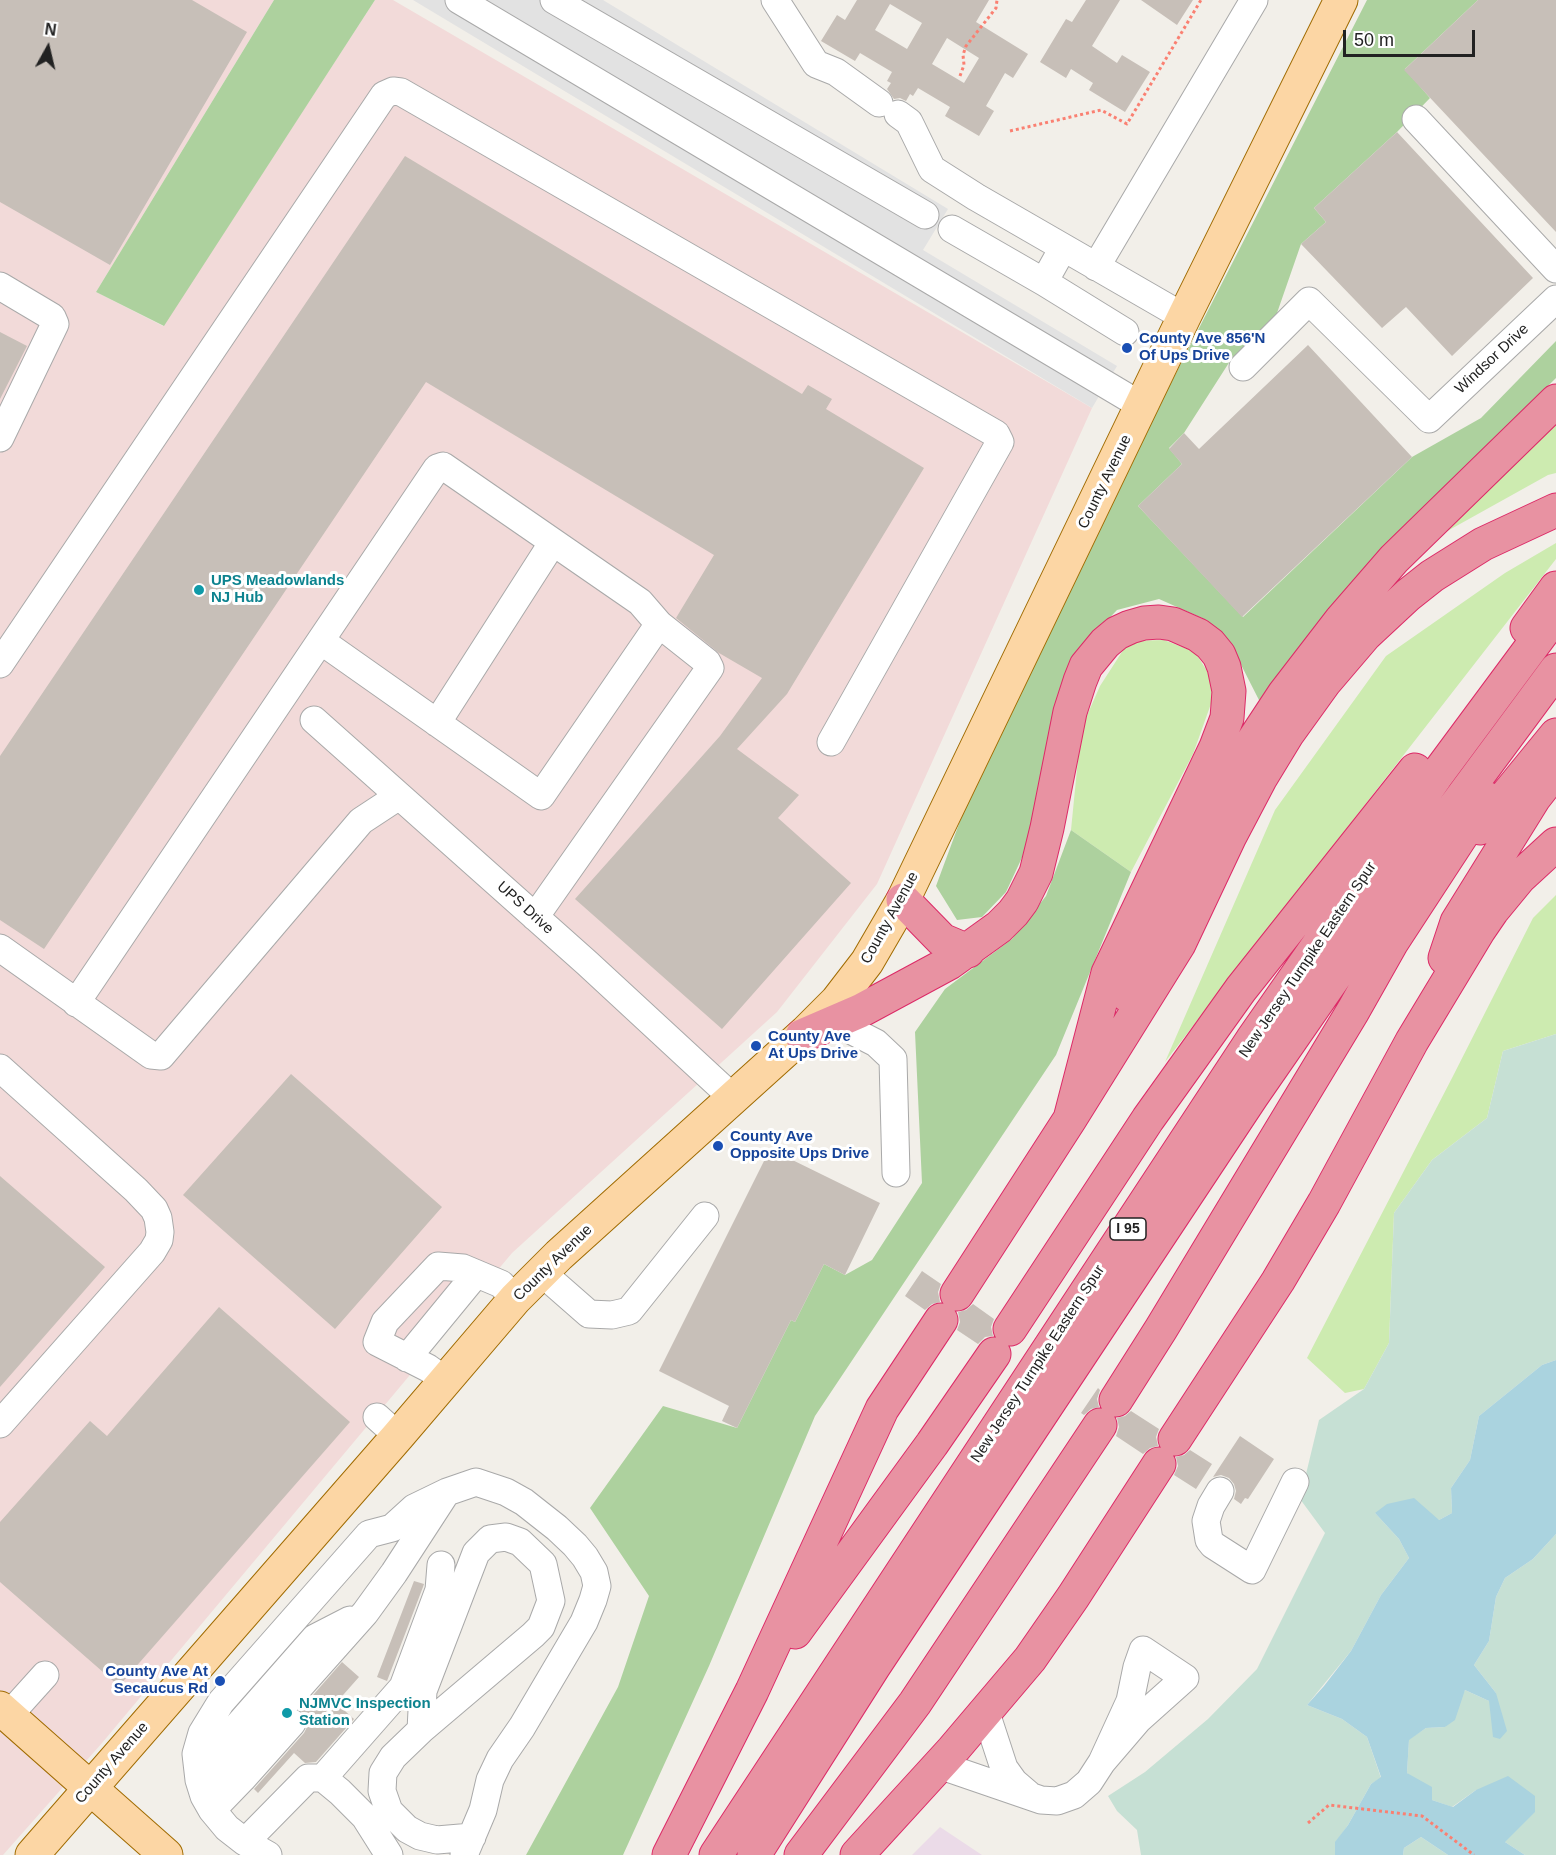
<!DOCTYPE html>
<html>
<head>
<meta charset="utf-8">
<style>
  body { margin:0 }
  #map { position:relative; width:1556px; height:1855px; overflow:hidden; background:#f2efe9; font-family:Helvetica,sans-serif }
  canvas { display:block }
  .north { position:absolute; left:18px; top:18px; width:60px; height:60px; -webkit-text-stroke:4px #fff; paint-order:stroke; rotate:8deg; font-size:16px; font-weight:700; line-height:24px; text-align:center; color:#222 }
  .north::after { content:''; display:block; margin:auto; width:21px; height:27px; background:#222; clip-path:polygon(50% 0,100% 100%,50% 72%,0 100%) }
  .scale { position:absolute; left:1343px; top:30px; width:132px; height:27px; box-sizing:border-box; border:3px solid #222; border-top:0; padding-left:8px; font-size:18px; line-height:21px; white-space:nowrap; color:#222; -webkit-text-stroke:4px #fff; paint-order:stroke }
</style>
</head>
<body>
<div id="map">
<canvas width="1556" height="1855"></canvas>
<div class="north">N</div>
<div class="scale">50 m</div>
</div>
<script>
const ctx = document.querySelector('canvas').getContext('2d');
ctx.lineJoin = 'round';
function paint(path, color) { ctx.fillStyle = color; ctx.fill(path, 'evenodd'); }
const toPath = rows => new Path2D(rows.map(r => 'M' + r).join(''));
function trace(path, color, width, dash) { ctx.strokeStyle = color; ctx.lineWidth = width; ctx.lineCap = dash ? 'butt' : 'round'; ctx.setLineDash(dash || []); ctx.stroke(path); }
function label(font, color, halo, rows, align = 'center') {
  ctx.font = font + ' Helvetica,sans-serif'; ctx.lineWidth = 6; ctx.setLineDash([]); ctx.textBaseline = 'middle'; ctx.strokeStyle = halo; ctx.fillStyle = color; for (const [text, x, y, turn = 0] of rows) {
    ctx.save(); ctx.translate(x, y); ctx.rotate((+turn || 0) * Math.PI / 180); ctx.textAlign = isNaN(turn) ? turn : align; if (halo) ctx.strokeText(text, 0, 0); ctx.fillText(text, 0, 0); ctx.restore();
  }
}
paint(toPath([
  [0,0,274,0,96,292,163,326,375,0,393,0,1092,408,877,884,777,1012,512,1253,102,1743,3,1855,0,1855]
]), '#f2dad9');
paint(toPath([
  [940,1827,982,1855,912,1855]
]), '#ebdbe8');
paint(toPath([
  [1556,421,1556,473,1548,475,1433,539],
  [1556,543,1556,559,1165,1062,1275,810,1386,656,1505,573],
  [1164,640,1195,652,1217,687,1193,754,1131,872,1071,830,1081,729,1100,686,1129,641],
  [1556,895,1556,1034,1503,1051,1487,1118,1432,1160,1394,1213,1389,1343,1364,1389,1345,1393,1307,1358,1452,1078,1533,918]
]), '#cdebb0');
paint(toPath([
  [274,0,375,0,164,326,96,292],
  [1367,0,1478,0,1405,69,1430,98,1397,132,1314,208,1326,222,1301,244,1277,313,1232,358,1184,433,1169,448,1182,464,1138,506,1243,617,1412,457,1481,418,1556,341,1556,378,1371,561,1260,702,1232,647,1202,618,1159,599,1117,610,1083,646,1032,836,1006,892,982,917,957,920,936,886,966,805,1111,500],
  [1071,830,1131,872,1056,1055,815,1416,709,1666,623,1855,526,1855,618,1687,649,1596,590,1508,663,1406,737,1428,791,1320,795,1322,824,1264,845,1275,872,1260,922,1183,915,1032,945,989,1012,939,1046,896]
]), '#add19e');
paint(toPath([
  [1556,1034,1556,1360,1542,1365,1479,1416,1470,1460,1451,1488,1452,1513,1439,1520,1375,1513,1399,1539,1409,1558,1381,1595,1351,1651,1307,1705,1342,1719,1367,1737,1381,1778,1371,1784,1348,1825,1336,1842,1335,1855,1141,1855,1137,1830,1117,1811,1108,1796,1145,1772,1208,1719,1257,1669,1325,1533,1300,1499,1319,1420,1364,1389,1389,1343,1394,1213,1432,1160,1487,1118,1503,1051],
  [1556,1534,1556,1855,1525,1855,1505,1842,1476,1790,1452,1807,1432,1800,1407,1773,1409,1739,1426,1728,1445,1727,1465,1690,1489,1701,1496,1693,1474,1665,1489,1641,1496,1597,1505,1578,1533,1559],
  [1421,1837,1448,1855,1403,1855,1404,1848]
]), '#c6e0d4');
paint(toPath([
  [413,0,603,0,948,209,923,250,1117,366,1092,408]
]), '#e2e2e2');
paint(toPath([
  [1556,1360,1556,1534,1533,1559,1505,1578,1496,1597,1489,1641,1474,1665,1496,1693,1507,1731,1500,1739,1493,1737,1489,1701,1465,1690,1455,1720,1445,1727,1426,1728,1409,1740,1407,1773,1432,1787,1432,1800,1453,1807,1476,1790,1508,1776,1535,1796,1535,1812,1505,1842,1525,1855,1448,1855,1421,1837,1404,1848,1403,1855,1335,1855,1335,1842,1348,1825,1371,1784,1381,1777,1367,1737,1342,1719,1307,1705,1324,1686,1351,1651,1381,1595,1409,1558,1399,1539,1375,1513,1387,1504,1414,1498,1439,1520,1452,1513,1451,1488,1470,1460,1479,1416,1542,1365]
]), '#aad3df');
paint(toPath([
  [0,0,192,0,247,32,110,265,0,202],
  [857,0,989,0,976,22,1028,54,1013,78,1005,73,986,106,994,111,979,136,945,116,950,107,918,88,913,96,910,94,906,101,900,98,894,99,887,89,891,83,887,81,892,72,860,53,855,61,821,41,837,15,845,20],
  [890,4,922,23,907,49,875,30],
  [947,38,979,58,964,83,932,64],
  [1086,0,1120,0,1092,46,1117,63,1122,55,1150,72,1125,112,1089,90,1093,83,1071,69,1066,78,1040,62,1066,19,1072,22],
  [1141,0,1193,0,1177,25],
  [1478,0,1556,0,1556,232,1404,70],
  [1397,132,1533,278,1452,356,1406,307,1382,328,1301,244,1326,222,1314,208],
  [405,156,802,394,808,385,832,399,826,409,924,468,787,694,737,749,799,795,778,818,851,883,722,1029,575,899,720,736,762,678,719,653,676,618,714,555,426,382,44,949,0,920,0,756],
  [0,332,27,346,0,399],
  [1308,345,1412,457,1242,617,1138,506,1182,464,1169,449,1184,433,1199,449],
  [291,1074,442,1207,335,1329,183,1195],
  [770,1149,880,1203,845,1275,824,1264,795,1322,791,1320,737,1428,722,1421,729,1406,659,1371],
  [0,1176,105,1267,0,1387],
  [922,1271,941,1284,938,1292,940,1302,932,1304,925,1310,905,1296],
  [973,1304,994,1319,991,1327,993,1336,985,1337,978,1344,957,1330,960,1322,958,1312,966,1310],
  [219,1307,350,1422,119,1686,0,1582,0,1522,90,1421,107,1436],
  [1098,1388,1100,1390,1097,1399,1099,1407,1091,1409,1084,1415,1081,1413],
  [1131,1411,1159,1429,1156,1437,1158,1446,1150,1448,1143,1454,1116,1436,1119,1427,1117,1418,1125,1416],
  [1240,1436,1274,1459,1248,1499,1245,1498,1241,1504,1234,1499,1236,1491,1234,1484,1229,1478,1221,1475,1213,1477],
  [1190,1450,1212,1464,1196,1489,1174,1475,1178,1466,1176,1457,1184,1455],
  [414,1581,424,1584,423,1587,387,1681,377,1677],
  [342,1662,359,1677,336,1703,354,1719,316,1762,305,1763,294,1753,258,1793,254,1789,304,1733,307,1727,307,1718,300,1710]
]), '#c7bfb8');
const minor = toPath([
  [459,0,1142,406],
  [554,0,925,215],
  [775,0,816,64,836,72,879,103],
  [898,114,909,122,932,169,976,197,1184,317],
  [1416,119,1556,269],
  [952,229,1044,282],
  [1063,248,1044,282,1125,332],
  [1096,267,1254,0],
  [0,286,52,317,55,324,0,438],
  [1243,367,1309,301,1429,419,1556,299],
  [321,641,541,796,659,624],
  [0,664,384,95,393,91,401,92,996,434,1000,442,831,742],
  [314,720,587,963,733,1098],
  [437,723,553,542],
  [0,948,151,1055,161,1056,361,821,399,796],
  [76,1003,437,468,443,466,640,602,659,624,707,662,710,668,535,917],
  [823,1016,876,1043,893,1059,896,1173],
  [0,1068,136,1190,154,1209,158,1218,160,1232,159,1240,152,1252,0,1424],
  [541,1272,589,1314,612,1315,629,1311,705,1216],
  [407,1358,476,1274],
  [445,1380,428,1368,377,1342,385,1322,438,1266,463,1268,501,1284,515,1299],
  [377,1417,398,1436],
  [1220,1491,1211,1506,1206,1521,1209,1540,1213,1545,1252,1570,1295,1482],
  [986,1713,1004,1768,1014,1782,1028,1794],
  [9,1715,45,1675],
  [421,1730,423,1691,476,1553,490,1539,506,1537,520,1542,543,1564,551,1601,541,1627,533,1635,421,1730,393,1757,383,1773,382,1791,389,1811,407,1829,420,1836,437,1840,472,1837],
  [939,1765,1041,1800,1057,1801,1074,1795,1089,1782,1102,1762,1138,1720,1185,1678,1143,1650,1137,1667,1130,1701,1102,1762],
  [323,1778,403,1687,439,1590,441,1565],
  [199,1780,213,1754,315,1638,350,1620],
  [204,1796,228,1767,365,1613,394,1573,446,1493],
  [215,1807,242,1779,292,1723],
  [245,1842,308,1778,323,1778,340,1792,365,1817,389,1855],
  [268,1855,245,1842,227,1828,212,1810,204,1796,199,1780,196,1754,202,1733,221,1702,369,1534,392,1528,414,1508,447,1492,476,1482,506,1492,524,1502,557,1528,575,1545,585,1557,594,1572,597,1586,593,1600,584,1622,522,1727,500,1759,490,1780,483,1810,464,1855]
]);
const major = toPath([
  [0,1708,166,1855],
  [32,1855,398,1436,515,1299,559,1255,806,1032,837,1001,867,962,903,900,1184,317,1341,0]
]);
const highway = toPath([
  [1527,628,1556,588],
  [1480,828,1556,735],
  [903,900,942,940,968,951],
  [1445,958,1457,922,1534,798,1556,770],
  [1127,995,1222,796,1255,738,1284,694,1341,620,1394,559,1556,401],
  [802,1036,860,1011,949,963,999,927,1013,913,1022,901,1036,873,1047,828,1070,712,1080,681,1086,666,1105,643,1117,633,1130,627,1144,623,1159,622,1173,624,1198,635,1210,644,1219,655,1224,667,1229,691,1227,718,1216,747,1108,973,1070,1119],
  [957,1294,1070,1119,1179,944,1230,836,1260,779,1288,733,1324,683,1365,635,1408,595,1432,576,1483,544,1556,510],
  [1010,1329,1148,1119,1241,989,1415,770],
  [1116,1400,1161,1329,1353,1011,1392,942,1486,798],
  [1175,1439,1278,1281,1324,1203,1412,1041,1479,930,1492,911,1520,877,1556,844],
  [795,1632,932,1444,994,1354],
  [669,1855,752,1691,882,1409,941,1320],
  [716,1855,1252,1040,1436,776,1556,614],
  [754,1855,874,1666,1252,1096,1411,866,1556,670],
  [801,1855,915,1703,1100,1425],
  [857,1855,952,1751,1030,1659,1073,1597,1159,1464]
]);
trace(minor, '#a9a9a9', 29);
trace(major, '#a06b00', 35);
trace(highway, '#dc2a67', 35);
trace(toPath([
  [960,76,964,65,963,55,966,46,996,8,997,0],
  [1010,131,1101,110,1127,124,1201,0],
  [1308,1823,1329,1805,1422,1816,1474,1855]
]), '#fa8072', 3, [3, 3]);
trace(minor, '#fff', 27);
trace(major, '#fcd6a4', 33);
trace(highway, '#e892a2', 33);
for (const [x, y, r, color] of [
  [1127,348,6,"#1a4fb4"],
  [199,590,6,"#0f9aa8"],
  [756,1046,6,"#1a4fb4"],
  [718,1146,6,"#1a4fb4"],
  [220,1681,6,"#1a4fb4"],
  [287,1713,6,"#0f9aa8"]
]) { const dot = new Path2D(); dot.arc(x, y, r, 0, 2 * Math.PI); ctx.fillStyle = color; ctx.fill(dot); trace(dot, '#fff', 2); }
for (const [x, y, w] of [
  [1128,1229,36]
]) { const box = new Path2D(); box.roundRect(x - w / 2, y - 11, w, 22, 4.5); ctx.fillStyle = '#fff'; ctx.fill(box); trace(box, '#222', 1.5); }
label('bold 14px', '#222', null, [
  ["I 95",1128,1229]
]);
label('bold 15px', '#164399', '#fff', [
  ["County Ave 856'N",1139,339],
  ["Of Ups Drive",1139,356],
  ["County Ave",768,1037],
  ["At Ups Drive",768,1054],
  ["County Ave",730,1137],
  ["Opposite Ups Drive",730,1154],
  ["County Ave At",208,1672,"right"],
  ["Secaucus Rd",208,1689,"right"]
], 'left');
label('15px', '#222', '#fff', [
  ["Windsor Drive",1492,359,-43],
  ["County Avenue",1105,482,-64],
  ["UPS Drive",525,908,42],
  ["County Avenue",890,918,-61],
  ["New Jersey Turnpike Eastern Spur",1308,960,-56],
  ["County Avenue",553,1263,-44],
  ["New Jersey Turnpike Eastern Spur",1038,1364,-57],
  ["County Avenue",112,1763,-49]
]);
label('bold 15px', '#0d838f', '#fff', [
  ["UPS Meadowlands",211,581],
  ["NJ Hub",211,598],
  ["NJMVC Inspection",299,1704],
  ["Station",299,1721]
], 'left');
</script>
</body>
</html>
